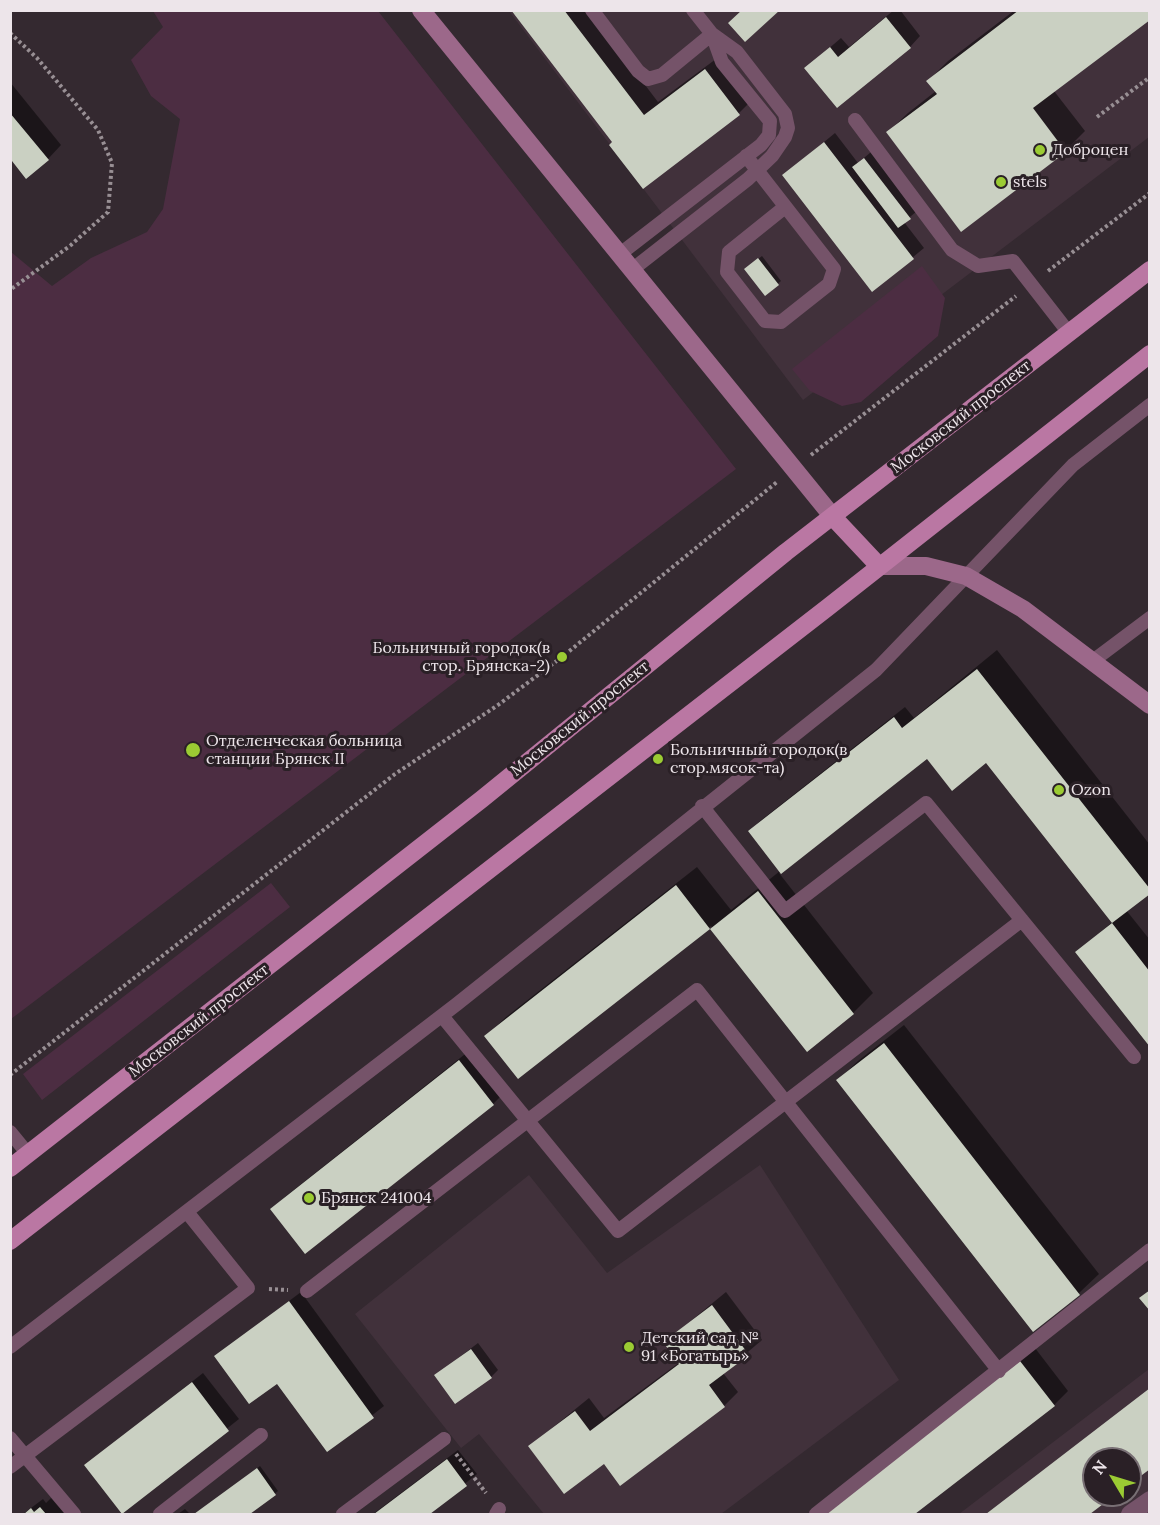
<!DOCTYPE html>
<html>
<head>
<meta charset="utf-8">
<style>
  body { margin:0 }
  #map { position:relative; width:1160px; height:1525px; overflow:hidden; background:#342930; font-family:Lora,serif }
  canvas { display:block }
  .frame { position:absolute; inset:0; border:12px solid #ede5ea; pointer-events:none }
  .north { position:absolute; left:1082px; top:1447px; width:60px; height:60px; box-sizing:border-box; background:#2a2026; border:2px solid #786f74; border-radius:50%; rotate:308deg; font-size:16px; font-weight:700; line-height:24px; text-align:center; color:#ede5ea }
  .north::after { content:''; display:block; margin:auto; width:21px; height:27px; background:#9bcb33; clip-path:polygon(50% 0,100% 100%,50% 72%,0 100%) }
</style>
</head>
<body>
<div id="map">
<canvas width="1160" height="1525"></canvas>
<div class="frame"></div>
<div class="north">N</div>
</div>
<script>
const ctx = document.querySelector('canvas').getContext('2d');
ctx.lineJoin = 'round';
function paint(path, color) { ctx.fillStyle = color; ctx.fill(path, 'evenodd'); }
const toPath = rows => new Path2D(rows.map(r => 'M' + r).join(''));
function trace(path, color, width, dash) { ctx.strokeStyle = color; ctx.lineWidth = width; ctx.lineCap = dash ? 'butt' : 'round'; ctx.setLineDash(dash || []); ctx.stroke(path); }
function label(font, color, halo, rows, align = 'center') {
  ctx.font = font + ' Lora,serif'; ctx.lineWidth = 6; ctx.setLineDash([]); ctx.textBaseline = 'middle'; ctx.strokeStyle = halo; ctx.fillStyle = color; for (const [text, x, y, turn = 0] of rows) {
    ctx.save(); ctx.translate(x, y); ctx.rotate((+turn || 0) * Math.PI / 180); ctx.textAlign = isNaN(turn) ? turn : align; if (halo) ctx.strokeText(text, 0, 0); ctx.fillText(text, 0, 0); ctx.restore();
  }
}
paint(toPath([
  [509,11,1149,11,1149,137,803,400],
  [760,1165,899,1380,721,1514,544,1514,479,1434,461,1448,355,1314,529,1175,607,1273],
  [1149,1369,1149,1514,959,1514],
  [1094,1459,1130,1459,1130,1495,1094,1495]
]), '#41313b');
paint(toPath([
  [153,11,378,11,736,469,11,1019,11,252,52,286,91,258,147,232,163,209,180,119,151,96,131,60,163,27],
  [922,266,945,298,938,336,861,402,842,406,810,391,792,369],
  [271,883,290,907,42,1100,23,1074]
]), '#4c2d42');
paint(toPath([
  [513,10,588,10,658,102,720,56,753,99,739,113,644,187,614,142],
  [894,10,900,10,920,36,910,47,806,68,841,38,849,47],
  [1015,10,1150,10,1054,91,1085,131,1065,151,888,132,908,113,936,91,928,81,948,61],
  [10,82,61,145,48,159,10,161],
  [835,133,858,163,871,152,917,211,904,222,924,248,873,290,784,175],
  [762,256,781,281,766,294,749,266],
  [997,650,1150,845,1150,892,1126,910,1150,940,1150,1045,1077,953,1112,922,987,761,927,757,779,873,873,993,853,1013,807,1050,711,926,518,1077,486,1036,506,1017,697,867,731,910,780,871,750,831,760,821,905,707,914,718],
  [904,1025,1099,1274,1079,1293,1033,1330,838,1080,858,1061],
  [474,1047,507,1090,493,1104,306,1252,272,1209,286,1196],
  [301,1292,384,1406,328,1450,278,1382,216,1356],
  [726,1292,762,1340,723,1373,738,1392,724,1406,604,1462,530,1446,589,1398,604,1418,680,1362,665,1342],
  [478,1343,498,1370,491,1377,436,1375],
  [1035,1348,1068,1391,1054,1405,913,1514,821,1514],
  [203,1373,239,1419,122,1512,86,1465],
  [1150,1389,1130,1482,1130,1459,1094,1459,1094,1495,1113,1495,1088,1514,987,1514],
  [458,1450,477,1474,427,1514,373,1514],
  [260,1466,278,1491,248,1514,195,1514],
  [51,1498,65,1514,23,1514,43,1499,46,1503],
  [185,1509,190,1514,178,1514]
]), '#0007');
paint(toPath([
  [511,10,564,10,644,115,705,69,740,115,643,189,609,145,612,142],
  [742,10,780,10,745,42,728,23],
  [1019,10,1150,10,1150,20,1033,108,1066,152,961,232,886,132,937,94,926,81],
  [886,17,911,48,837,108,804,68,830,47,838,57],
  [10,113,49,160,26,179,12,161,10,163],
  [824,142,914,259,872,292,782,175],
  [864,158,911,219,898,228,852,167],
  [758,258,779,285,765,296,744,269],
  [977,669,1150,889,1150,894,1112,923,986,763,952,791,927,759,781,874,748,831,894,717,902,728],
  [676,885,710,929,758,891,854,1014,807,1052,710,929,518,1079,484,1036],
  [1112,923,1150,972,1150,1047,1075,952],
  [884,1043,1080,1295,1033,1332,836,1080],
  [459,1060,494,1105,305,1254,270,1209],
  [1150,1290,1150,1311,1139,1298],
  [289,1301,374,1418,327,1452,277,1384,249,1404,214,1356],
  [712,1305,749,1355,709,1385,725,1407,620,1486,604,1464,564,1494,528,1446,575,1411,590,1431,679,1364,663,1342],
  [471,1349,492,1378,455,1404,434,1375],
  [1020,1361,1055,1406,915,1514,823,1514],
  [192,1382,229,1431,122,1514,84,1465],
  [1150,1388,1150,1469,1130,1484,1130,1459,1094,1459,1094,1495,1115,1495,1090,1514,986,1514],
  [447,1459,467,1486,430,1514,374,1514],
  [257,1468,276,1495,250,1514,194,1514],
  [40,1507,46,1514,24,1514,31,1508,34,1512]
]), '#cad0c2');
trace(toPath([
  [10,33,37,58,98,130,112,163,108,212,71,245,10,290],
  [1097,117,1150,77],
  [1048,271,1150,193],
  [811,455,1016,296],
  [10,1075,395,774,498,705,562,657,777,482],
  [269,1289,288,1290],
  [456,1454,486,1493]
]), '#988f94', 4, [3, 3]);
trace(toPath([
  [592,10,638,71,648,79,662,75,712,34],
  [855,120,952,250,978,266,1013,261,1069,333],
  [746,156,834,269,829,284,781,322,765,321,727,272,729,252,785,207],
  [620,254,761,145,769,135,770,121,722,62,712,34],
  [633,269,748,179,772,156,785,137,788,128,785,114,737,52,712,34,693,10],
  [1094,660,1150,618],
  [702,806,785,911,926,803,1134,1057],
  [442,1016,618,1231,1022,920],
  [10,1132,28,1154],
  [307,1291,697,990,999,1371],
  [10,1347,457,1004,876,670,1073,465,1150,405],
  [10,1438,74,1514],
  [10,1467,248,1288,187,1212],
  [160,1514,261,1435],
  [343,1514,444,1439],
  [496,1514,499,1509],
  [816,1514,1150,1250]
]), '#755369', 14);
trace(toPath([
  [1130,1514,1150,1500]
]), '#755369', 18);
trace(toPath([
  [421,10,833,517],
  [879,566,926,566,966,576,1023,609,1150,705]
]), '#9c688a', 18);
trace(toPath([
  [833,517,879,566],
  [10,1168,482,799,786,552,1150,270],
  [10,1241,827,608,1150,354]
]), '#ba77a3', 18);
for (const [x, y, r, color] of [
  [1040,150,6,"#9bcb33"],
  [1001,182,6,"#9bcb33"],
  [562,657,6,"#9bcb33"],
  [193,750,8,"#9bcb33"],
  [658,759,6,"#9bcb33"],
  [1059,790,6,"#9bcb33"],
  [309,1198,6,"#9bcb33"],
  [629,1347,6,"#9bcb33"]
]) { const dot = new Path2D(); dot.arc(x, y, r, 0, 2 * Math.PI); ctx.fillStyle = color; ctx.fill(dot); trace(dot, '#2a2026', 2); }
label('16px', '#ede5ea', '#2a2026', [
  ["Доброцен",1052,150],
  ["stels",1013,182],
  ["Больничный городок(в",550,648,"right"],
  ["стор. Брянска-2)",550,666,"right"],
  ["Отделенческая больница",206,741],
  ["станции Брянск II",206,759],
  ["Больничный городок(в",670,750],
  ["стор.мясок-та)",670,768],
  ["Ozon",1071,790],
  ["Брянск 241004",321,1198],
  ["Детский сад №",641,1338],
  ["91 «Богатырь»",641,1356]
], 'left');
label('16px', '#ede5ea', '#2a2026', [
  ["Московский проспект",961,417,-38],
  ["Московский проспект",580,719,-39],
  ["Московский проспект",199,1021,-38]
]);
</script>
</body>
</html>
